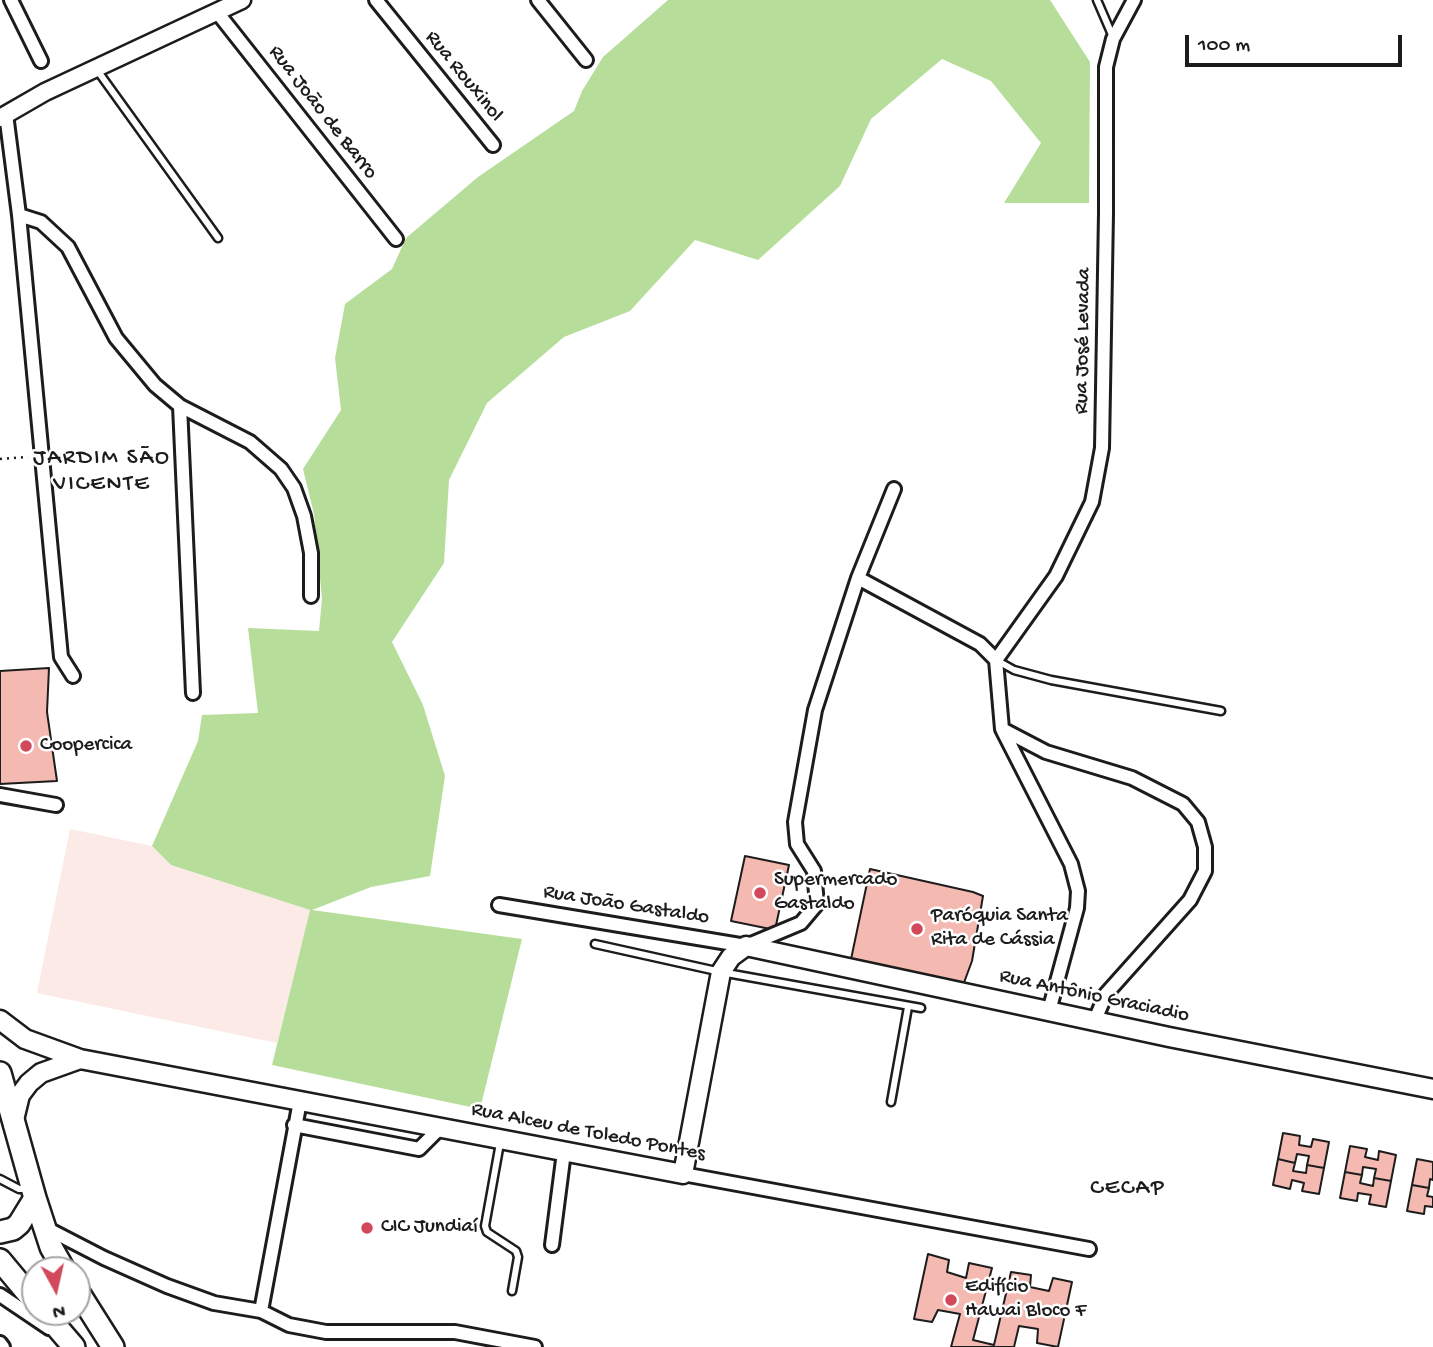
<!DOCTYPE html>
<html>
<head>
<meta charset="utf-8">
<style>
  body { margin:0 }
  #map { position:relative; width:1433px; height:1347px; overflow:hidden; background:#fff; font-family:"Gochi Hand",sans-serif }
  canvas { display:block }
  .north { position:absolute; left:21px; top:1256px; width:70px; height:70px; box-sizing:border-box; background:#fff; border:2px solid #a4a4a4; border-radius:50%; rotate:172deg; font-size:19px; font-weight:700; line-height:28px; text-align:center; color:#1c1c1c }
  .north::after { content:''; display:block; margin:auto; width:24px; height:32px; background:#d1495b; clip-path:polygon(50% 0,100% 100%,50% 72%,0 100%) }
  .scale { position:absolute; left:1185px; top:35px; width:217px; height:32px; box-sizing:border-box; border:4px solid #1c1c1c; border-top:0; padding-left:9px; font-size:21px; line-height:24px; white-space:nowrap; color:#1c1c1c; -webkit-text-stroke:5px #fff; paint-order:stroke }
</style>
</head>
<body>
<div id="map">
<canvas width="1433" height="1347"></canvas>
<div class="north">N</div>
<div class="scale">100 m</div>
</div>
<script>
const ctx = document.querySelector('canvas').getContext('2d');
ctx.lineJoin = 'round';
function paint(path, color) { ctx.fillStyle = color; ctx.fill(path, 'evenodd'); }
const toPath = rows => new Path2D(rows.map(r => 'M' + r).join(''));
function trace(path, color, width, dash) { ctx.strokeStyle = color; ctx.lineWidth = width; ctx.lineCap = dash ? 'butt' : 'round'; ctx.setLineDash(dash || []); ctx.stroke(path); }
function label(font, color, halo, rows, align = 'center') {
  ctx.font = font + ' "Gochi Hand",sans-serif'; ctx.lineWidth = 5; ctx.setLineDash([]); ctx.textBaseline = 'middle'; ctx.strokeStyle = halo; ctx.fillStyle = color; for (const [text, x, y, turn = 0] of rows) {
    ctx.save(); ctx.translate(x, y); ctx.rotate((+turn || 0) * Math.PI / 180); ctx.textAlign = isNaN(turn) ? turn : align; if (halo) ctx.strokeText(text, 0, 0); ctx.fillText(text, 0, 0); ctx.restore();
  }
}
paint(toPath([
  [70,829,152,846,171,865,310,910,277,1043,37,993]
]), '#fceae7');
paint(toPath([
  [668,0,1050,0,1090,62,1089,203,1004,203,1041,143,991,81,942,59,871,119,840,186,758,260,695,240,630,311,564,337,487,403,449,480,444,563,392,642,423,705,445,776,430,876,371,887,312,910,522,939,480,1109,272,1065,310,910,171,865,152,846,198,741,202,715,258,713,248,628,319,631,322,599,314,514,303,469,341,410,335,358,345,304,392,269,406,238,478,177,574,111,582,91,603,57]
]), '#b6de9a');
const building = toPath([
  [49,668,47,712,57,781,0,784,0,671,49,668],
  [745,856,789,865,775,930,731,921,745,856],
  [870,869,973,892,983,896,972,961,962,988,850,964,870,869],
  [1283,1133,1300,1136,1299,1145,1311,1147,1313,1139,1329,1142,1324,1168,1307,1165,1309,1156,1297,1154,1295,1163,1278,1159,1283,1133],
  [1350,1146,1367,1149,1365,1157,1378,1160,1379,1151,1396,1155,1391,1181,1374,1178,1376,1169,1363,1167,1362,1175,1345,1172,1350,1146],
  [1278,1159,1295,1163,1293,1171,1306,1173,1307,1165,1324,1168,1319,1194,1302,1191,1304,1183,1292,1180,1290,1189,1273,1185,1278,1159],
  [1417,1159,1433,1162,1433,1180,1430,1179,1429,1188,1412,1185,1417,1159],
  [1345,1172,1362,1175,1360,1183,1373,1186,1374,1178,1391,1181,1386,1207,1369,1204,1371,1195,1358,1193,1357,1201,1340,1198,1345,1172],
  [1412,1185,1429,1188,1427,1196,1433,1197,1433,1207,1425,1206,1424,1214,1407,1211,1412,1185],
  [928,1254,949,1260,947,1272,966,1278,969,1263,992,1268,973,1340,994,1345,1011,1272,1031,1275,1030,1287,1049,1291,1053,1278,1072,1282,1058,1347,1037,1343,1038,1329,1019,1326,1014,1347,951,1347,960,1314,938,1310,932,1322,914,1319,928,1254]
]);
paint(building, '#f4b9b0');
trace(building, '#1c1c1c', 2);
const service = toPath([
  [1097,0,1113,37],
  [97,70,218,238],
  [996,660,1014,670,1051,680,1221,711],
  [595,944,721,972,921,1008],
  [891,1102,908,1007],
  [500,1143,485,1226,487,1232,516,1251,518,1257,512,1291],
  [0,1179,19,1189,27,1189]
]);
const minor = toPath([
  [11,0,41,61],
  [376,0,493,145],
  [538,0,586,60],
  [217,12,396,239],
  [6,114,19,215,61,657,73,676],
  [19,215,41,222,68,247,116,338,155,385,180,406,250,442,281,469,294,488,304,516,311,553,311,596],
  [180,406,193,693],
  [858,578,980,644,996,660,1002,729,1046,752,1132,778,1183,804,1198,822,1205,847,1205,871,1190,900,1106,994,1095,1020],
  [996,660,1056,576,1092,502,1102,448,1106,213,1106,67,1113,39,1134,0],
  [1003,731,1071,864,1078,891,1077,908,1049,1011],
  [0,795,56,805],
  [499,905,746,946,801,923,817,904,814,871,797,844,795,822,815,710,858,578,894,489],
  [294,1125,419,1149,440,1128],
  [683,1174,1089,1249],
  [44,1227,104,1258,167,1286,214,1303,261,1311,289,1325,326,1332,455,1332,535,1347],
  [552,1245,564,1152],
  [0,1295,49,1328],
  [261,1311,300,1101],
  [0,1343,3,1347]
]);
const tertiary = toPath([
  [0,118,45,92,242,0]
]);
const secondary = toPath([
  [0,1020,25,1039,80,1059,683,1174,721,972,731,957,746,946,1169,1037,1433,1089],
  [13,1124,20,1095,29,1083,41,1073,80,1059]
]);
const primary = toPath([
  [0,1073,35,1198,51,1247,64,1270],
  [0,1232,13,1229,19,1224,35,1198],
  [0,1260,35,1302],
  [77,1290,113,1347],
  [44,1312,74,1347]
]);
trace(service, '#1c1c1c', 11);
trace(minor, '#1c1c1c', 18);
trace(tertiary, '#1c1c1c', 21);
trace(secondary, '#1c1c1c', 23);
trace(primary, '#1c1c1c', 26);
trace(toPath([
  [0,459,28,457]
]), '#1c1c1c', 2.5, [2, 5]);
trace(service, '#fff', 6);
trace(minor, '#fff', 12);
trace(tertiary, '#fff', 16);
trace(secondary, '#fff', 18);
trace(primary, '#fff', 21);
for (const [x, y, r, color] of [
  [26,746,7,"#d1495b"],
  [760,893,7,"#d1495b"],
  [917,929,7,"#d1495b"],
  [367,1228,7,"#d1495b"],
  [951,1300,7,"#d1495b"]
]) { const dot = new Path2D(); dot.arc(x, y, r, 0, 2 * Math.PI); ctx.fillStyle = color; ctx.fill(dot); trace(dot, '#fff', 2.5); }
label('21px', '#1c1c1c', '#fff', [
  ["Rua Rouxinol",463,77,51],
  ["Rua João de Barro",322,113,52],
  ["Rua José Levada",1084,341,-89],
  ["Rua João Gastaldo",626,906,9],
  ["Rua Antônio Graciadio",1094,997,12],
  ["Rua Alceu de Toledo Pontes",588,1133,11]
]);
label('21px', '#1c1c1c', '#fff', [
  ["Coopercica",40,746],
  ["Supermercado",774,881],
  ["Gastaldo",774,905],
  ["Paróquia Santa",931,917],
  ["Rita de Cássia",931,941],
  ["CIC Jundiaí",381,1228],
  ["Edifício",965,1288],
  ["Hawai Bloco F",965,1312]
], 'left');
ctx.letterSpacing = '2px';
label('23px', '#1c1c1c', '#fff', [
  ["JARDIM SÃO",102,459],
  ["VICENTE",102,485],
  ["CECAP",1128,1189]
]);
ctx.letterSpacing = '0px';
</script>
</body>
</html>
